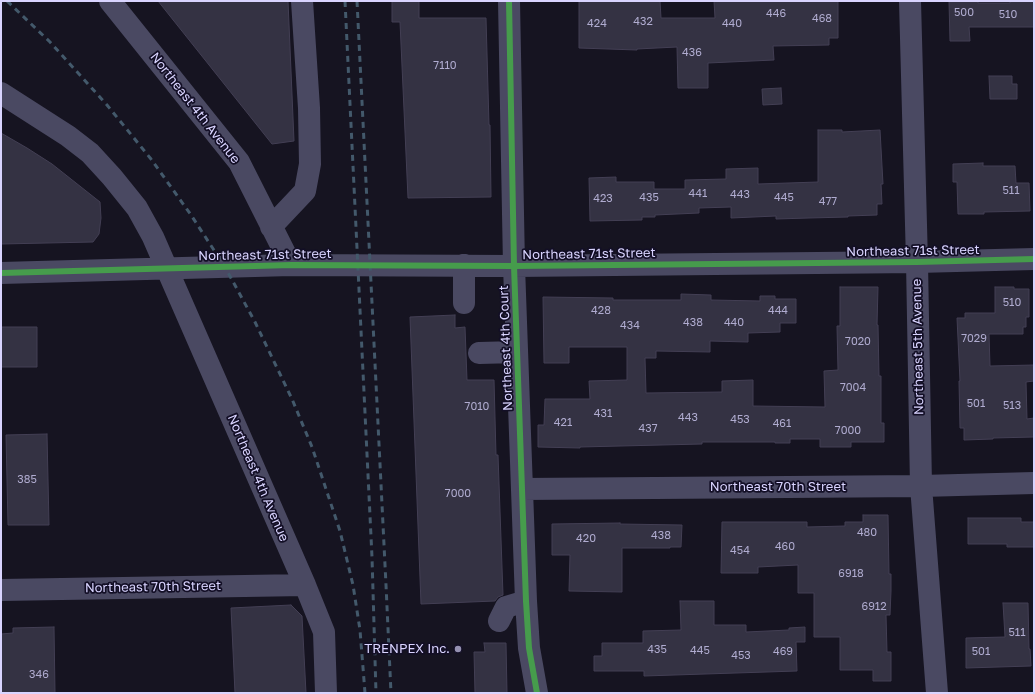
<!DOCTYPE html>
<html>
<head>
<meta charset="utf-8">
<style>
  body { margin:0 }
  #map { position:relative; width:1035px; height:694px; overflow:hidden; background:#161421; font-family:"Golos Text",sans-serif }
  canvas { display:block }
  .frame { position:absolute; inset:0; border:2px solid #d9d4ff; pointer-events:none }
</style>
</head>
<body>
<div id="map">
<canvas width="1035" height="694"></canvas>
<div class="frame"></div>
</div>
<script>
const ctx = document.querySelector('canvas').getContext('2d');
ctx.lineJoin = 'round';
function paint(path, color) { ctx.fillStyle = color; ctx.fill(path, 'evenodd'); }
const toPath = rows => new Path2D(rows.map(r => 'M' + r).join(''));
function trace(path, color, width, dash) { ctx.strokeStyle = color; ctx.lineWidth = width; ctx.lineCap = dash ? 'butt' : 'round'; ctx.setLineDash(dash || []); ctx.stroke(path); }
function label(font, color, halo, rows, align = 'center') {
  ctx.font = font + ' "Golos Text",sans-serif'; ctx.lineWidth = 3.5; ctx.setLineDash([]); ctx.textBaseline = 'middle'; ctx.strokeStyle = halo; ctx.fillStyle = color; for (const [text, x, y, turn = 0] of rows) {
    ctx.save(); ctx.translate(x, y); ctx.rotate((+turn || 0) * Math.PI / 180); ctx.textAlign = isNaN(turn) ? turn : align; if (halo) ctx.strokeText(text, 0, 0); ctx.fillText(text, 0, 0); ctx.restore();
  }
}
const building = toPath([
  [158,1,288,1,294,141,272,144,158,1],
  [392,1,419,1,419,18,486,18,489,125,490,125,491,197,408,198,400,22,392,22,392,1],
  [579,1,660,1,661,18,715,18,714,1,838,1,838,38,829,38,829,45,773,46,774,60,708,63,708,88,678,88,677,47,637,49,637,50,579,48,579,1],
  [949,1,978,1,978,3,1010,3,1010,1,1034,1,1034,27,969,27,970,41,950,41,949,1],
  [989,76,1012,76,1012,84,1017,84,1017,99,990,99,989,76],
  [781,88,782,104,763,105,762,89,781,88],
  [818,130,842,130,842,132,880,130,883,184,881,184,882,204,877,204,877,215,848,216,848,217,809,218,776,219,776,216,731,218,731,207,699,208,699,213,655,215,655,217,642,217,642,220,590,221,589,178,616,177,616,182,654,182,654,189,685,189,685,180,726,179,726,169,758,168,758,184,818,182,818,130],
  [1,133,27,148,52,164,100,202,101,218,99,234,93,242,1,244,1,133],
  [983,163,983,166,1015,166,1016,183,1029,183,1030,211,984,212,984,214,958,214,957,182,953,182,953,164,983,163],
  [840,287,878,287,877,325,878,325,879,376,881,376,881,423,884,423,884,442,851,442,851,447,820,447,820,439,790,439,790,443,775,443,775,442,702,442,702,444,580,447,580,448,538,447,538,425,544,425,545,399,590,399,589,381,627,380,627,347,569,347,569,363,544,363,543,297,613,298,613,300,681,300,681,294,711,295,711,300,760,301,760,296,775,296,775,299,796,299,796,323,780,323,780,332,748,333,748,342,710,341,710,352,656,351,656,358,645,358,646,393,722,392,722,381,753,380,753,406,825,407,824,371,838,370,837,326,840,326,840,287],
  [995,287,1014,287,1014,289,1029,289,1029,317,1026,317,1026,327,1023,327,1023,334,989,334,990,366,1034,365,1034,381,1026,382,1027,419,1034,418,1034,437,993,438,993,439,964,440,964,428,960,428,959,381,960,381,957,318,965,318,965,313,995,313,995,287],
  [455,315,455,328,465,327,467,380,494,380,496,455,498,455,503,595,498,597,495,601,421,604,410,317,455,315],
  [1,327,37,327,37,367,1,367,1,327],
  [47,434,49,525,8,525,6,435,47,434],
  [863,515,888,515,889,574,891,574,891,591,890,615,886,615,887,652,891,652,891,681,873,681,873,670,840,670,840,637,814,637,814,593,798,593,798,565,758,567,758,573,721,573,722,522,807,522,807,527,845,526,845,522,863,522,863,515],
  [968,518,1021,518,1021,522,1034,522,1034,547,1007,547,1007,544,968,544,968,518],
  [620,523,620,524,682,525,681,547,670,547,670,548,622,548,622,592,569,591,570,555,552,555,552,524,620,523],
  [680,601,714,601,714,625,746,625,746,632,789,630,789,628,805,627,805,642,796,642,797,671,644,676,644,671,594,671,594,656,602,656,602,643,643,643,643,631,681,630,680,601],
  [1003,603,1028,603,1029,649,1030,649,1031,666,966,668,966,638,1005,637,1003,603],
  [291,605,302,616,306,693,235,693,231,608,291,605],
  [54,627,55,693,1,693,1,634,13,633,13,628,54,627],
  [484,643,506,643,507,693,475,693,474,652,485,652,484,643]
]);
paint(building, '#343243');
trace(building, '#433f54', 1);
trace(toPath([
  [110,1,239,162,291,265],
  [509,1,514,266,526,601,529,648,537,693],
  [910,1,917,262,921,486,937,693],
  [1,93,68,136,90,153,112,177,137,208,153,237,305,585,324,632,326,693],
  [271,227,305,191,310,164,309,108,302,1],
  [464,265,464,303],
  [1,273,291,265,514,266,917,262,1034,259],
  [479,353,517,352],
  [522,489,921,486,1034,483],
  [1,590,305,585],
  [499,621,506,607,526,601]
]), '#4a4962', 22);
trace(toPath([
  [7,1,50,42,107,105,151,159,191,215,225,267,255,322,292,399,312,447,340,531,353,585,360,630,365,693],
  [345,1,372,557,376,693],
  [357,1,386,585,391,693]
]), '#43596b', 3, [6, 5]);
trace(toPath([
  [509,1,514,266,526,601,529,648,537,693],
  [1,273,291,265,514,266,917,262,1034,259]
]), '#469c4c', 6);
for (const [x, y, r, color] of [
  [458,649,4,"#9591b1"]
]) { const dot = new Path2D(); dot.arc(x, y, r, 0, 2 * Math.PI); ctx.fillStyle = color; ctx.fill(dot); trace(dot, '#130f26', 1.5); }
label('11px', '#b0acd0', null, [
  ["500",964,13],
  ["446",776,14],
  ["510",1008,15],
  ["468",822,19],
  ["432",643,22],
  ["424",597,24],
  ["440",732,24],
  ["436",692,53],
  ["7110",445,66],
  ["511",1011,191],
  ["441",698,194],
  ["443",740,195],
  ["435",649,198],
  ["445",784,198],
  ["423",603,199],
  ["477",828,202],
  ["510",1012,303],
  ["428",601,311],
  ["444",778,311],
  ["438",693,323],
  ["440",734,323],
  ["434",630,326],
  ["7029",974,339],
  ["7020",858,342],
  ["7004",853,388],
  ["501",976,404],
  ["513",1012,406],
  ["7010",477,407],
  ["431",603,414],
  ["443",688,418],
  ["453",740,420],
  ["421",563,423],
  ["461",782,424],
  ["437",648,429],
  ["7000",848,431],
  ["385",27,480],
  ["7000",458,494],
  ["480",867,533],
  ["438",661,536],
  ["420",586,539],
  ["460",785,547],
  ["454",740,551],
  ["6918",851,574],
  ["6912",874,607],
  ["511",1017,633],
  ["435",657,650],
  ["445",700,651],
  ["469",783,652],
  ["501",981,652],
  ["453",741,656],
  ["346",39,675]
]);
label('13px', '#d9d4ff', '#130f26', [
  ["Northeast 4th Avenue",195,108,52],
  ["Northeast 71st Street",913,251,-1],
  ["Northeast 71st Street",589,254,-1],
  ["Northeast 71st Street",265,255,-1],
  ["Northeast 5th Avenue",918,347,-91],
  ["Northeast 4th Court",506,348,-92],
  ["Northeast 4th Avenue",258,478,67],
  ["Northeast 70th Street",778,487],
  ["Northeast 70th Street",153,587,-1]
]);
label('13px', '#d9d4ff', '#130f26', [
  ["TRENPEX Inc.",450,649]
], 'right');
</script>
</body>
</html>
